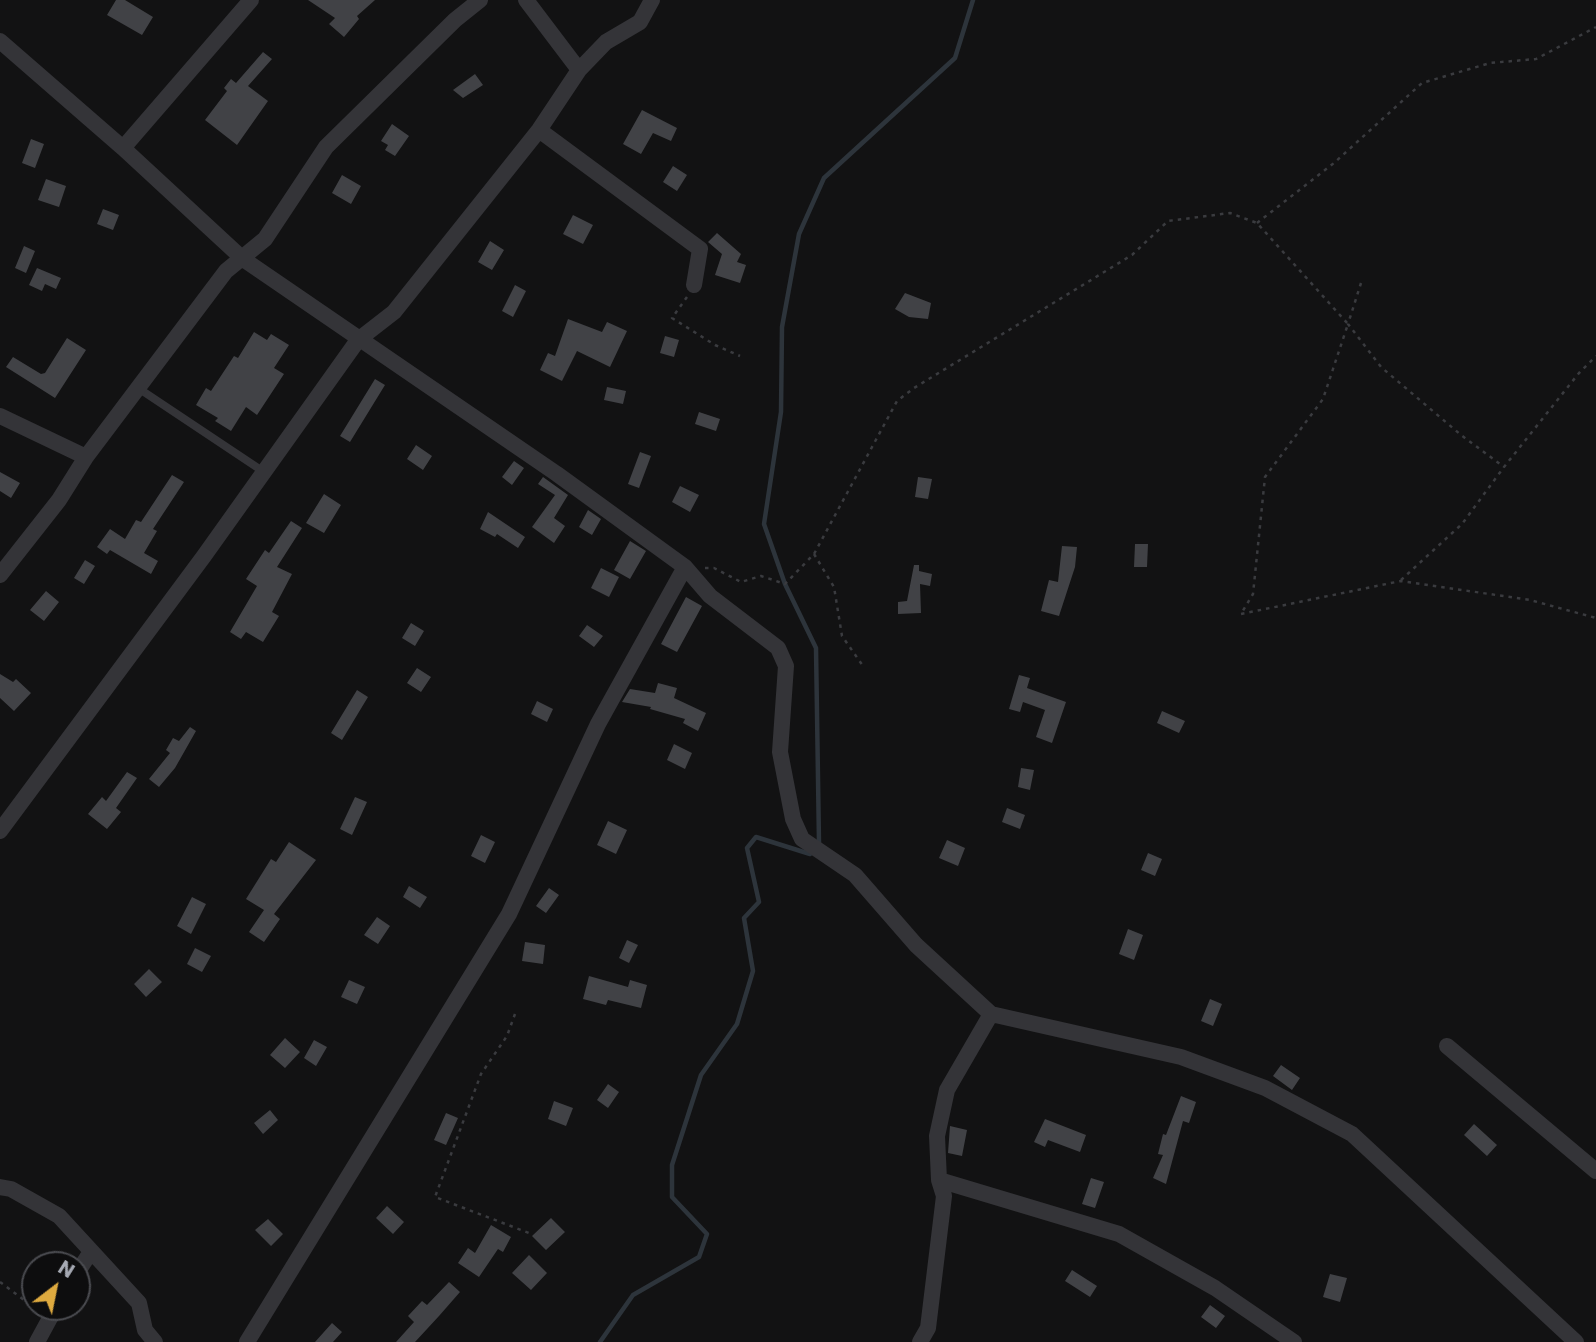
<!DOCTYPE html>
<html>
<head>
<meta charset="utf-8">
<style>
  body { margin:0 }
  #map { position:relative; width:1596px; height:1342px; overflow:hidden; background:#121213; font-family:Poppins,sans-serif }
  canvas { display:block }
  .north { position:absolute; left:21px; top:1251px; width:70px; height:70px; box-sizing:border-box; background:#0d0d0e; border:2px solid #4a4b50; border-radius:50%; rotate:32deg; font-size:19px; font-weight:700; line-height:28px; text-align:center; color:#a5a9b3 }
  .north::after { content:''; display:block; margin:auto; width:24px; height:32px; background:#deaa3f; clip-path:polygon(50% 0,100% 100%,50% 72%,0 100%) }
</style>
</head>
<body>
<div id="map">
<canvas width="1596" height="1342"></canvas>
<div class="north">N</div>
</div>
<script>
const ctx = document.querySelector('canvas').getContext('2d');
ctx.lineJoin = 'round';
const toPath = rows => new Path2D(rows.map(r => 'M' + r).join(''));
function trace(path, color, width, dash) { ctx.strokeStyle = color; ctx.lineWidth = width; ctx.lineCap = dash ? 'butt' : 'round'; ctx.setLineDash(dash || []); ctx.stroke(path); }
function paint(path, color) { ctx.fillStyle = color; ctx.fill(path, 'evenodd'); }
trace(toPath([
  [819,843,816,648,785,584,764,524,781,412,782,327,799,234,824,178,955,58,973,0],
  [600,1342,633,1295,699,1257,707,1234,672,1197,672,1165,701,1075,737,1024,753,971,744,918,759,902,747,848,756,837,810,854]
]), '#2d343b', 4.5);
paint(toPath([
  [116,0,125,0,153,17,142,35,107,15],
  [308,0,375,0,357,16,359,19,344,37,329,24,335,18],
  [263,52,272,59,248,86,268,101,237,145,205,120,227,91,224,88,231,79,236,83],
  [475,74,483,85,463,98,453,90],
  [642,110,677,128,671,141,653,133,641,154,623,144],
  [392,124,409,136,395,156,385,150,388,145,381,141],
  [31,139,44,144,35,168,22,163],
  [673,166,687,175,677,191,663,182],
  [342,175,361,186,351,204,332,193],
  [46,179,66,186,59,207,38,200],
  [103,209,119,215,113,230,97,224],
  [573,215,593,225,583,244,563,234],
  [717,233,741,254,737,262,746,265,740,283,715,275,722,254,708,242],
  [490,241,504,250,492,270,478,262],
  [24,246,35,251,26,273,15,268],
  [37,268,61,278,56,289,45,284,42,291,29,285],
  [515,285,526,291,513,317,502,311],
  [905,293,931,303,928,319,909,317,895,309],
  [568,319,602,332,607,322,627,331,610,367,577,351,562,381,540,370,548,353,555,356],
  [254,332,267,340,271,334,289,345,274,368,284,374,257,415,246,407,231,431,215,421,218,418,196,405,206,388,211,391,234,356,238,358],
  [665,336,679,340,674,357,660,353],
  [67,338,86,350,55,398,6,367,13,357,41,374,45,373],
  [375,379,385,385,350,442,340,436],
  [607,387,626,391,623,404,604,400],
  [699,412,720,419,716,431,695,424],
  [416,445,432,456,423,470,407,459],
  [640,452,651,456,639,488,628,484],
  [514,461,524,468,512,485,502,477],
  [0,472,20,483,11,498,0,491],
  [172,475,184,482,153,529,157,531,144,553,158,561,151,574,110,550,107,554,97,547,110,529,125,539,136,520,141,522],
  [543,477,568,495,554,518,565,526,554,543,532,527,555,495,538,484],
  [918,477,932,479,928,499,915,497],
  [680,486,699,495,690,512,672,502],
  [324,494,341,505,324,533,306,523],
  [588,510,601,519,592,535,579,527],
  [488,512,525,537,518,548,497,534,495,537,480,529],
  [291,521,302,528,277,567,292,574,272,612,279,616,263,642,246,632,241,639,230,632,257,586,246,579,265,550,269,553],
  [630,541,646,551,630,579,614,570],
  [1135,544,1148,544,1147,567,1134,567],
  [1062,546,1077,547,1075,567,1059,616,1041,611,1049,580,1058,582],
  [85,560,95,566,84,584,74,578],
  [914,565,919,565,919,571,932,574,930,586,920,584,921,613,898,614,898,602,907,601],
  [601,568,619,577,609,597,591,588],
  [46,591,59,602,44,621,30,610],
  [686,597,702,606,677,652,661,644],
  [411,623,424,631,415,646,402,638],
  [587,625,603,636,594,647,579,636],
  [417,668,431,677,421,692,407,683],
  [0,674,13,682,16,679,31,693,14,711,0,698],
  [1019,675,1030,678,1027,688,1066,702,1052,743,1036,737,1045,710,1023,702,1020,712,1009,709],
  [658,683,677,688,674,698,706,713,698,731,683,723,685,719,650,709,651,707,622,702,630,689,655,693],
  [357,690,368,697,342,740,331,733],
  [537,701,553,709,547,722,531,714],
  [1162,711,1185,721,1179,733,1157,723],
  [190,727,196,731,175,768,159,787,149,779,170,753,166,750,173,738,179,741],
  [674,744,692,753,685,769,667,760],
  [1021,768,1034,770,1030,790,1018,787],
  [127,772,137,778,116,808,121,812,107,829,88,814,102,797,106,801],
  [355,797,367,802,352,835,340,829],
  [1007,808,1025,815,1020,829,1002,822],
  [608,821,627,830,616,854,597,845],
  [481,835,495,842,485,863,471,856],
  [947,840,965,848,958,866,939,858],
  [289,842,316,860,274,914,280,919,264,942,249,932,264,910,246,899,271,859,276,862],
  [1148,853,1162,859,1155,876,1141,870],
  [409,886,427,897,420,908,403,897],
  [549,888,559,895,546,913,536,906],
  [192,897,206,904,191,934,177,926],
  [377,917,390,926,378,944,364,935],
  [1128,929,1143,935,1134,960,1119,954],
  [627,940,638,945,629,963,619,958],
  [525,942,545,945,543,964,522,961],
  [195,948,211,956,202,972,187,964],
  [149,969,162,982,146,997,134,984],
  [589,976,628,987,630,980,647,985,641,1008,608,1000,606,1005,583,999],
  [349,980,365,987,357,1004,341,997],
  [1210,999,1222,1004,1213,1026,1201,1021],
  [285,1038,300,1052,285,1068,270,1055],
  [314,1040,327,1047,316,1066,304,1058],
  [1281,1065,1300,1078,1292,1090,1273,1076],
  [608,1084,619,1092,608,1108,597,1100],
  [1181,1096,1196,1102,1189,1123,1183,1121,1166,1184,1153,1178,1163,1155,1158,1154,1163,1134,1166,1135],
  [554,1101,573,1108,566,1126,548,1119],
  [270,1110,278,1120,263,1134,254,1123],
  [446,1113,458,1118,446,1145,434,1140],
  [1045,1119,1086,1135,1080,1152,1048,1140,1045,1147,1034,1142],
  [1474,1124,1497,1145,1487,1156,1464,1135],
  [950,1126,967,1130,962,1156,948,1153],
  [1091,1178,1104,1182,1095,1208,1082,1204],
  [387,1206,404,1222,393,1234,376,1218],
  [551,1218,565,1232,546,1250,532,1236],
  [268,1219,283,1234,271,1246,255,1230],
  [491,1225,511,1237,503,1252,498,1249,479,1277,458,1263,468,1248,475,1253],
  [529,1255,547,1273,531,1290,512,1273],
  [1072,1270,1097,1286,1090,1297,1065,1281],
  [1330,1274,1347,1278,1340,1302,1323,1297],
  [449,1282,460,1292,439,1316,415,1342,396,1342,414,1322,408,1316,422,1301,427,1305],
  [1210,1305,1225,1316,1216,1328,1201,1317],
  [332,1323,342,1332,333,1342,315,1342]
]), '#414246');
trace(toPath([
  [1257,223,1334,163,1422,83,1490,63,1536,59,1596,27],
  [1361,283,1348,324,1381,367,1461,435,1504,467],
  [687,297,672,318,715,345,740,356],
  [814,554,834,587,842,636,863,666],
  [705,568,714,568,741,582,761,576,785,584,814,554,897,401,914,388,1132,255,1168,221,1230,213,1257,223,1348,324,1323,399,1265,477,1253,594,1241,614],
  [1401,580,1462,524,1504,467,1579,373,1596,356],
  [1241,614,1401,581,1530,600,1596,618],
  [515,1014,507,1036,481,1074,435,1197,529,1233],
  [0,1282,24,1300,35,1302]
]), '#3a3b3f', 2.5, [3.5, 5]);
trace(toPath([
  [138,388,264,472]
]), '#343438', 8);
trace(toPath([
  [526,0,579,70],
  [0,41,123,148,243,259,557,474,685,567,710,596,778,648,786,666,780,752,793,819,802,839,855,875,916,945,991,1014,1181,1057,1265,1088,1352,1134,1576,1342],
  [539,130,700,249,694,285],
  [123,148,251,0],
  [0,416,86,457,226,271,265,239,326,147,455,20,480,0],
  [0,575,59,500,86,457],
  [0,831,204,556,358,340,394,312,539,130,579,70,606,42,640,22,652,0],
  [1447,1046,1596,1171],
  [939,1180,1119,1234,1215,1288,1294,1342],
  [0,1187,11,1189,59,1216,139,1303,145,1330,155,1342],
  [77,1273,90,1253],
  [37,1342,56,1307],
  [247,1342,509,914,598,724,685,567],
  [920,1342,928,1328,944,1196,939,1180,937,1136,947,1090,991,1014]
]), '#343438', 16);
</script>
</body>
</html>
